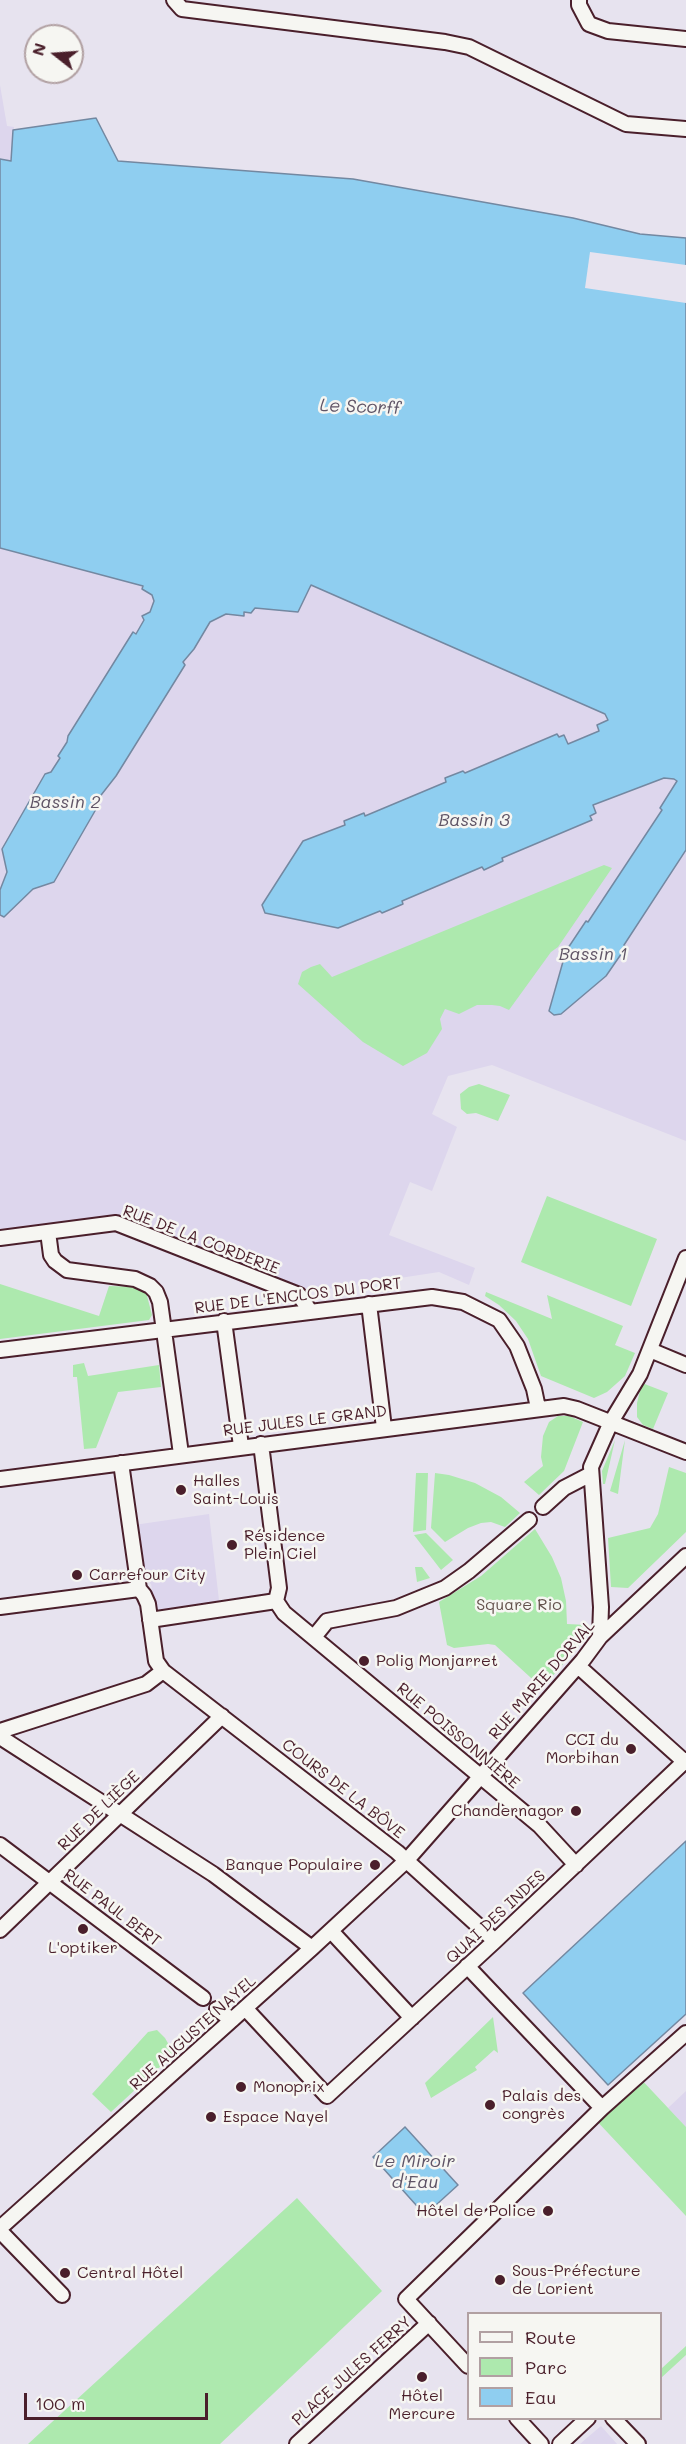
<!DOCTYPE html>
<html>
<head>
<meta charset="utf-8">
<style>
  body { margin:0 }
  #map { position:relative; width:686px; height:2444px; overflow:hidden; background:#e7e3ef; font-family:Mali,sans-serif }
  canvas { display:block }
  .legend { position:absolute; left:467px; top:2312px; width:195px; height:108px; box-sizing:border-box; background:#f6f6f2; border:2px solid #b1a0a2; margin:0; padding:8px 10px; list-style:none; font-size:18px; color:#4a1f2b }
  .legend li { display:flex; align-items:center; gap:12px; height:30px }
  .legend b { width:30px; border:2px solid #b1a0a2 }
  .north { position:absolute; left:24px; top:24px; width:60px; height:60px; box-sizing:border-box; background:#f6f6f2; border:2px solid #b1a0a2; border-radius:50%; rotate:287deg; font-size:16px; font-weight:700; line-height:24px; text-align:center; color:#4a1f2b }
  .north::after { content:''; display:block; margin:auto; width:21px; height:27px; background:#4a1f2b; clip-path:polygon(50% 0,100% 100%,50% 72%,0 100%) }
  .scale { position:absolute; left:24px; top:2393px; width:184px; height:27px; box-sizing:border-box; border:3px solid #4a1f2b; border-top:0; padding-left:8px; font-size:18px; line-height:21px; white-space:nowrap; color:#4a1f2b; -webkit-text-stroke:4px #f6f6f2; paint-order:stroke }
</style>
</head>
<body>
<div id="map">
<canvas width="686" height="2444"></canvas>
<ul class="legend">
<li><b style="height:8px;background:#f6f6f2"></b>Route</li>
<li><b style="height:16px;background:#ade9ae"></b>Parc</li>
<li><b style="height:16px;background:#8fcef0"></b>Eau</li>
</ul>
<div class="north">N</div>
<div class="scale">100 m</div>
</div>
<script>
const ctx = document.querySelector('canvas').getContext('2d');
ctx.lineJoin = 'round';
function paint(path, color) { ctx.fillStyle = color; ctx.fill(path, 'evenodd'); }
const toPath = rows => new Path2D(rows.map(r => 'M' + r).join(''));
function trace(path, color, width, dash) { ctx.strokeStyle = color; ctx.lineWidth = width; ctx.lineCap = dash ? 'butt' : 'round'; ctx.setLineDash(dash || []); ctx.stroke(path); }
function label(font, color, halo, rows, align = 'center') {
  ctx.font = font + ' Mali,sans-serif'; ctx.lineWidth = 5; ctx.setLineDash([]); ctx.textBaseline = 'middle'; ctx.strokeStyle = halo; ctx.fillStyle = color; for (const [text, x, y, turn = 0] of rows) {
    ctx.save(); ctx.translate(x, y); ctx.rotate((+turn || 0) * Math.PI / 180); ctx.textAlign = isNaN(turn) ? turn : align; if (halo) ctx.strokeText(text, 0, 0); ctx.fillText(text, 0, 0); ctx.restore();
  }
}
paint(toPath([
  [0,85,7,126,14,127,11,161,0,159],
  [0,548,143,586,143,589,152,595,154,601,150,612,144,613,194,648,210,622,226,614,244,616,244,612,255,608,298,612,311,585,605,714,608,720,597,725,627,793,664,778,675,779,678,781,686,825,686,1141,492,1065,448,1076,432,1114,457,1127,432,1191,410,1182,389,1235,475,1268,469,1285,439,1272,308,1292,117,1215,0,1231],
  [209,1514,220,1609,156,1613,151,1584,143,1579,134,1525],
  [686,2091,686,2127,668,2108],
  [601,2426,617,2444,580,2444,588,2437]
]), '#ddd6ed');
paint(toPath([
  [604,865,612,868,558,947,551,952,509,1010,500,1006,492,1005,477,1005,459,1014,445,1009,440,1019,442,1029,427,1053,403,1066,363,1042,298,984,302,972,311,967,320,964,332,977],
  [479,1084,510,1095,498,1121,476,1113,467,1114,461,1109,460,1094,469,1087],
  [547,1196,657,1239,631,1306,521,1262],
  [0,1284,99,1316,109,1286,137,1287,146,1292,152,1315,149,1320,0,1339],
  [486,1292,552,1319,547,1295,623,1326,615,1345,635,1353,625,1376,607,1392,594,1398,541,1376,528,1339,516,1321,499,1305,485,1296],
  [84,1363,88,1376,159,1365,161,1387,118,1392,96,1448,84,1449,77,1377,73,1377,73,1365],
  [642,1383,668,1393,653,1429,643,1425,637,1417,637,1403],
  [558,1416,569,1416,583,1422,564,1471,539,1495,524,1482,543,1466,541,1457,543,1436,549,1422],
  [615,1440,605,1484,603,1484,602,1471],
  [625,1440,618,1494,610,1491],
  [669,1467,686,1473,686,1532,628,1588,611,1587,608,1538,650,1528,658,1514],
  [416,1473,428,1473,426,1530,413,1532],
  [435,1473,449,1475,475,1483,501,1497,520,1513,505,1527,491,1522,481,1523,468,1528,445,1542,431,1528],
  [535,1529,552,1557,561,1578,566,1601,567,1624,587,1625,578,1647,542,1688,495,1645,488,1644,454,1648,447,1645,439,1602,481,1576],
  [426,1533,453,1560,441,1570,414,1535],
  [415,1567,422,1567,430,1578,417,1582],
  [493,2017,498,2053,494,2050,475,2067,477,2070,431,2098,425,2083],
  [157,2030,165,2038,174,2054,111,2112,92,2094,148,2032],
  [638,2076,686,2127,686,2216,593,2117],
  [297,2198,382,2291,220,2444,28,2444],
  [686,2346,686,2355,661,2378,661,2369]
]), '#ade9ae');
const water = toPath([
  [96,118,118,161,353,179,573,218,640,234,686,238,686,850,624,945,626,947,606,976,561,1014,554,1015,549,1011,566,951,586,921,588,922,662,810,660,808,677,781,674,779,664,778,593,805,596,813,590,816,592,820,502,858,503,861,484,870,482,867,402,901,403,904,382,913,380,911,338,928,265,913,262,905,303,841,345,825,344,821,364,813,365,816,446,782,445,778,463,771,465,773,557,734,559,737,564,735,568,744,599,731,597,725,608,720,605,714,311,585,298,612,255,608,251,613,244,612,244,616,226,614,210,622,194,649,183,662,185,665,116,776,98,799,99,804,54,882,33,889,4,917,0,915,0,890,7,872,2,849,45,774,51,772,60,758,58,756,67,742,68,736,133,632,136,634,144,620,142,616,150,612,154,601,152,595,142,589,143,586,0,548,0,159,11,161,13,130,96,118],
  [686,1841,686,2014,608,2085,523,1993,686,1841],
  [405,2127,458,2185,425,2215,373,2157,405,2127]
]);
paint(water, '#8fcef0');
trace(water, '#7388a1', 1.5);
paint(toPath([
  [590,252,686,265,686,303,585,288]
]), '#e7e3ef');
const minor = toPath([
  [174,0,182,9,445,42,469,47,626,124,686,129],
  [579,0,579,5,589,24,608,31,686,39],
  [48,1232,51,1255,55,1261,67,1270,135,1279,150,1286,156,1292,160,1302,181,1454],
  [0,1238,116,1223,299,1295,310,1311],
  [369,1304,384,1428],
  [224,1321,241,1446],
  [0,1350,432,1297,463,1302,499,1320,517,1346,534,1389,538,1408],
  [650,1350,686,1365],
  [261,1444,279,1588,276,1601],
  [121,1463,139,1589,144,1595,148,1604,156,1661,163,1671,397,1852,495,1941],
  [0,1479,564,1406,577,1409,686,1452],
  [543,1507,564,1488,591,1474],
  [276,1601,284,1613,539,1825,576,1865],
  [0,1607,139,1589],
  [150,1620,276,1601],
  [314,1637,327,1621,396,1608,445,1588,469,1571,529,1520],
  [600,1637,601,1607,591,1467,611,1422,640,1374,686,1258],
  [578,1666,686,1763],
  [0,1731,146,1684,163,1671],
  [0,1737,213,1874,312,1948],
  [0,1845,203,1998],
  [0,1930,222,1716],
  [331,1931,412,2018],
  [467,1966,602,2108],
  [245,2008,327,2096,495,1941,686,1760],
  [217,2009,232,2020],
  [0,2228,312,1948,407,1860,583,1660,600,1637,686,1556],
  [0,2231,62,2295],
  [468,2366,406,2299,602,2108,686,2033],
  [517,2418,541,2444],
  [613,2418,638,2444],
  [297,2444,429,2323],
  [560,2444,588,2418]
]);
trace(minor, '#4a1f2b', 18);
trace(minor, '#f6f6f2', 14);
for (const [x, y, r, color] of [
  [181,1490,6,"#4a1f2b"],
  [232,1545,6,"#4a1f2b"],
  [77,1575,6,"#4a1f2b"],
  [364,1661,6,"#4a1f2b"],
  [631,1749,6,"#4a1f2b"],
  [576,1811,6,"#4a1f2b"],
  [375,1865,6,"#4a1f2b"],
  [83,1929,6,"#4a1f2b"],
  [241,2087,6,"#4a1f2b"],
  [490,2105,6,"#4a1f2b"],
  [211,2117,6,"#4a1f2b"],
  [548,2211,6,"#4a1f2b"],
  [65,2273,6,"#4a1f2b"],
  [500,2280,6,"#4a1f2b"],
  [422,2377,6,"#4a1f2b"]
]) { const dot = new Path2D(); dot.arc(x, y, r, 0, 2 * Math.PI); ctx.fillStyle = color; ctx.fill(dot); trace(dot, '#f6f6f2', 2); }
label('16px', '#4a1f2b', '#f6f6f2', [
  ["RUE DE LA CORDERIE",201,1240,21],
  ["RUE DE L'ENCLOS DU PORT",298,1296,-7],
  ["RUE JULES LE GRAND",305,1421,-7],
  ["RUE MARIE DORVAL",542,1680,-49],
  ["RUE POISSONNIÈRE",458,1736,40],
  ["COURS DE LA BÔVE",343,1789,38],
  ["RUE DE LIÈGE",99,1811,-44],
  ["RUE PAUL BERT",112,1908,37],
  ["QUAI DES INDES",496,1917,-43],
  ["RUE AUGUSTE NAYEL",193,2033,-42],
  ["PLACE JULES FERRY",352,2371,-42]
]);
label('16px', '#4a1f2b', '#f6f6f2', [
  ["Halles",193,1481],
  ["Saint-Louis",193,1499],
  ["Résidence",244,1536],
  ["Plein Ciel",244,1554],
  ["Carrefour City",89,1575],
  ["Polig Monjarret",376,1661],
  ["CCI du",619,1740,"right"],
  ["Morbihan",619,1758,"right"],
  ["Chandernagor",564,1811,"right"],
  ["Banque Populaire",363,1865,"right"],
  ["L'optiker",83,1948,"center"],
  ["Monoprix",253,2087],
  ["Palais des",502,2096],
  ["congrès",502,2114],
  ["Espace Nayel",223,2117],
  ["Hôtel de Police",536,2211,"right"],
  ["Sous-Préfecture",512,2271],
  ["de Lorient",512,2289],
  ["Central Hôtel",77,2273],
  ["Hôtel",422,2396,"center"],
  ["Mercure",422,2414,"center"]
], 'left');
label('16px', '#63524c', '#f6f6f2', [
  ["Square Rio",519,1605]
]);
label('italic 18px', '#5f5466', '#f6f6f2', [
  ["Le Scorff",360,407,2],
  ["Bassin 2",65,802],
  ["Bassin 3",474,820],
  ["Bassin 1",593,954],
  ["Le Miroir",415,2161],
  ["d'Eau",415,2182]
]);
</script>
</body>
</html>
